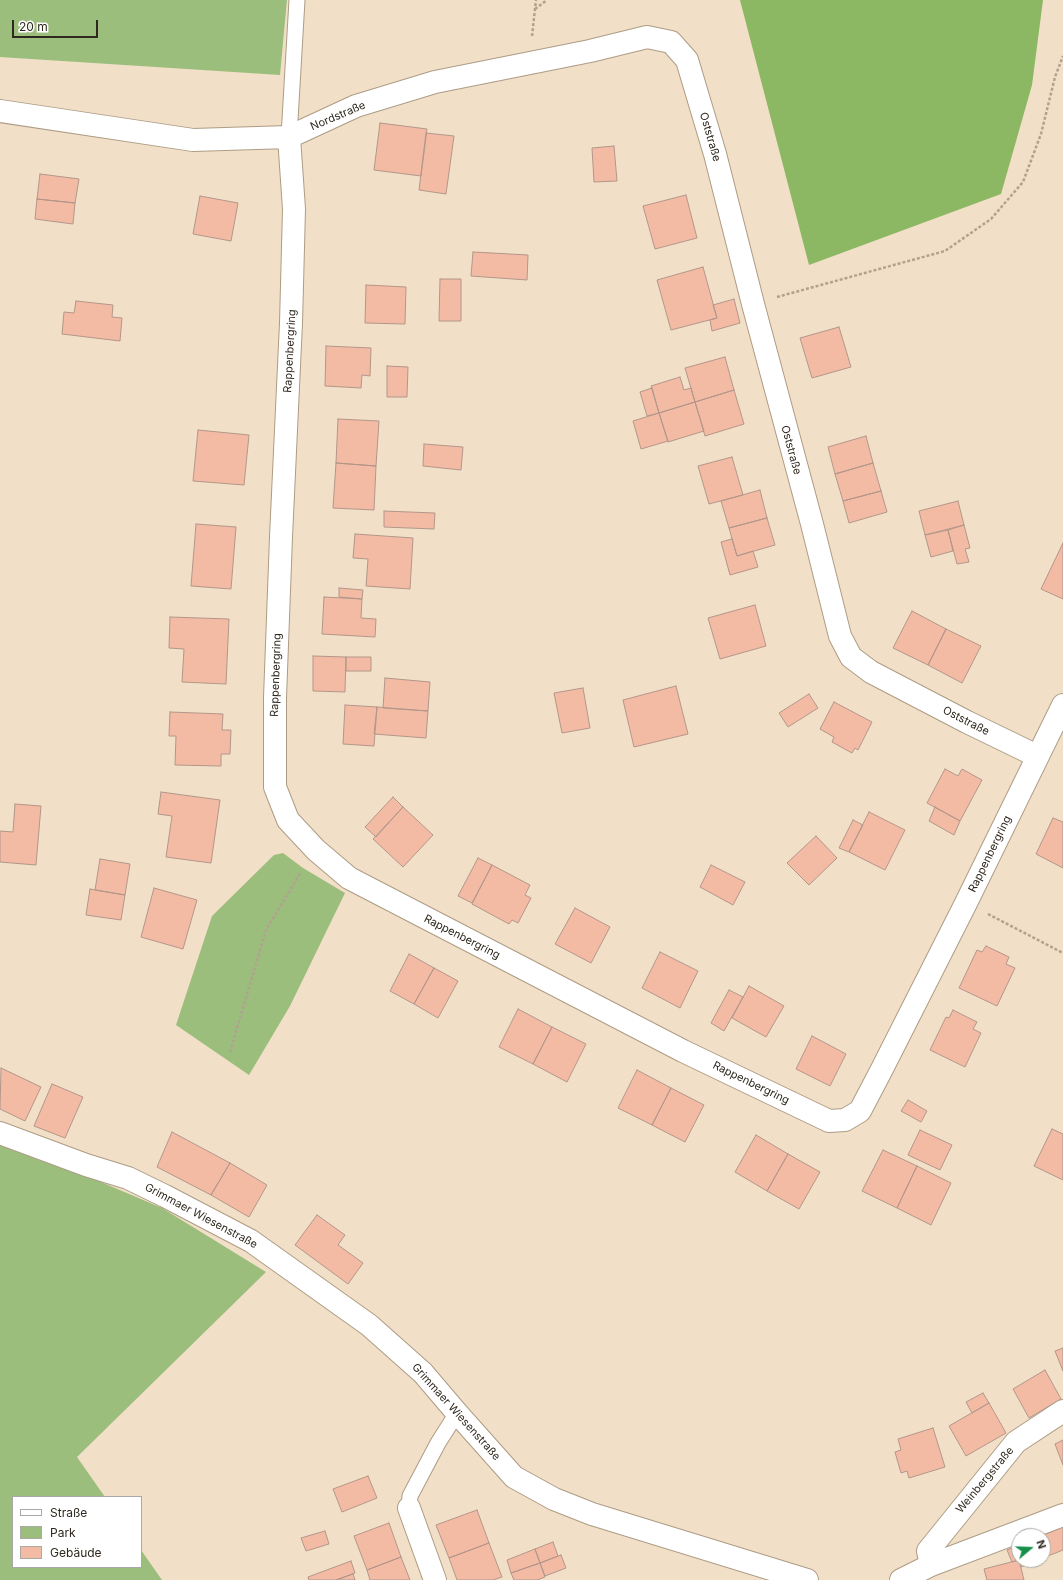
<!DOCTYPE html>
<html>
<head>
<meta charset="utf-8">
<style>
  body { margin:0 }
  #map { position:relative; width:1063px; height:1580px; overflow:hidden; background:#f2dfc7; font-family:Inter,sans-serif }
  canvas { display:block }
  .legend { position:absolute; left:12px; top:1496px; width:130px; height:72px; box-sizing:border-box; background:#fff; border:1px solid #aba9a5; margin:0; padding:5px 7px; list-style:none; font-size:12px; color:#2e281e }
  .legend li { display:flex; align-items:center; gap:8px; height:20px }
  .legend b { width:20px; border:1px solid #aba9a5 }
  .north { position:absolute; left:1011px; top:1528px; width:40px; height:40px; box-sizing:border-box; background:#fff; border:1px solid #aba9a5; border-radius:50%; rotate:71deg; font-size:11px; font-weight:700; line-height:16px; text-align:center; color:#2e281e }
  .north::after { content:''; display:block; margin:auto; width:14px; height:18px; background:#158f4b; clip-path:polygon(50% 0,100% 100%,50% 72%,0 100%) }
  .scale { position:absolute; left:12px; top:20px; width:86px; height:18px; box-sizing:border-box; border:2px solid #2e281e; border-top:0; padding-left:5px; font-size:12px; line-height:14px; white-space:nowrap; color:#2e281e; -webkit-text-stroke:3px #fff; paint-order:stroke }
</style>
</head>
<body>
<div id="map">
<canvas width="1063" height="1580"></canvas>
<ul class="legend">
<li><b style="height:5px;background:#fff"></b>Straße</li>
<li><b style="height:11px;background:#9bbe7d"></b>Park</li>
<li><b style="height:11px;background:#f4bba4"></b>Gebäude</li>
</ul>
<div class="north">N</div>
<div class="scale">20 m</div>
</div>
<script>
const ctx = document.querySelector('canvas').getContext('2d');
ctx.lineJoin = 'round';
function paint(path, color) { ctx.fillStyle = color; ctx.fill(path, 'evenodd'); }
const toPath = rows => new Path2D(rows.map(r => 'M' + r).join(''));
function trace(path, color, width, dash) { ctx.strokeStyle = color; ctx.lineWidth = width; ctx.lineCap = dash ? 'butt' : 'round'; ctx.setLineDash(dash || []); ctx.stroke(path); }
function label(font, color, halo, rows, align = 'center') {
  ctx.font = font + ' Inter,sans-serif'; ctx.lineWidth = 3; ctx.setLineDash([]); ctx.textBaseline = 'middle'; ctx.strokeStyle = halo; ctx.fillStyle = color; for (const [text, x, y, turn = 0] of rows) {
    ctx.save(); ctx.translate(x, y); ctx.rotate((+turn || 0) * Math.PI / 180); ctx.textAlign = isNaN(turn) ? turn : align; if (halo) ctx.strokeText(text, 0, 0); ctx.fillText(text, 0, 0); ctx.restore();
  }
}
paint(toPath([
  [0,0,287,0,280,75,0,57],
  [283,853,303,868,345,893,290,1006,249,1075,176,1025,212,916,274,855],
  [0,1139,162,1208,266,1272,77,1457,105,1497,13,1497,13,1567,141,1567,141,1550,162,1580,0,1580]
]), '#9bbe7d');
paint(toPath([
  [740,0,1043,0,1032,85,1001,194,809,265]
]), '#8cb763');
const building = toPath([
  [380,123,427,129,421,176,374,170,380,123],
  [426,133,454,136,446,194,419,190,426,133],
  [614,146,617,181,594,182,592,148,614,146],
  [40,174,79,179,75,203,37,199,40,174],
  [686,195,697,238,655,249,643,206,686,195],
  [200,196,238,203,231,241,193,234,200,196],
  [37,199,75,203,73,224,35,219,37,199],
  [473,252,528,255,527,280,471,276,473,252],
  [703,267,717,318,671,330,657,280,703,267],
  [440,279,461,279,461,321,439,321,440,279],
  [366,285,406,287,405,324,365,323,366,285],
  [734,299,740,323,712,331,710,320,717,318,713,305,734,299],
  [76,301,113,305,112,317,122,318,120,341,62,334,64,312,74,313,76,301],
  [839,327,851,367,812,378,800,338,839,327],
  [326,346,371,348,370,376,362,375,361,388,325,386,326,346],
  [725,357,734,390,695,402,685,368,725,357],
  [387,366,408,367,407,397,387,397,387,366],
  [680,377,684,390,691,388,695,402,659,413,651,386,680,377],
  [652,388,659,413,647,416,640,392,652,388],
  [734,390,744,424,705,436,695,402,734,390],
  [695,402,704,431,668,442,659,413,695,402],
  [659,413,668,441,641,449,633,421,659,413],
  [338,419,379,421,376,466,336,463,338,419],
  [198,430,249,435,244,485,193,481,198,430],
  [866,436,873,463,835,474,828,447,866,436],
  [424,444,463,447,461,470,423,466,424,444],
  [732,457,743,495,709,504,698,466,732,457],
  [336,463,376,466,374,510,333,508,336,463],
  [873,463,881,491,843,501,835,474,873,463],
  [760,490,767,518,729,528,721,501,760,490],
  [881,491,887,512,849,523,843,501,881,491],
  [958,501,964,525,925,535,919,511,958,501],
  [384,511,435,513,434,529,384,527,384,511],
  [767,518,775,545,737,556,729,528,767,518],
  [196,524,236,527,231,589,191,586,196,524],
  [964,525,970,548,965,549,969,562,957,564,948,530,964,525],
  [948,530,953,551,931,557,925,535,948,530],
  [355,534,413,538,410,589,366,586,368,559,353,558,355,534],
  [732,539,737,556,753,551,758,567,730,575,721,542,732,539],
  [1063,543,1063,599,1041,589,1063,543],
  [339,588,363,590,362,599,339,597,339,588],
  [324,597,362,599,361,618,376,619,375,637,322,634,324,597],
  [755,605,766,646,720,659,708,618,755,605],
  [912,611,946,629,928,665,893,648,912,611],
  [170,617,229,619,226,684,182,682,184,649,169,648,170,617],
  [946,629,981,646,962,683,928,665,946,629],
  [313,656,346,657,345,692,313,691,313,656],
  [346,657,371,657,371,671,346,671,346,657],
  [385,678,430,682,428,711,383,708,385,678],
  [676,686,688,734,634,747,623,700,676,686],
  [583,688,590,728,562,733,554,693,583,688],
  [809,694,818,708,788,727,779,713,809,694],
  [834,702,872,722,858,750,855,748,852,753,832,742,834,737,820,729,834,702],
  [345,705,377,707,374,746,343,744,345,705],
  [377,707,428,711,426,738,374,734,377,707],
  [170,712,223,714,222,730,231,730,230,754,221,754,221,766,175,765,176,736,169,736,170,712],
  [945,769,958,776,962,769,982,780,960,821,927,803,945,769],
  [161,792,220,800,211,863,166,857,172,816,158,814,161,792],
  [393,797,403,807,376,837,365,827,393,797],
  [15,804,41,806,36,865,0,862,0,831,13,832,15,804],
  [403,807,433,835,403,867,373,839,403,807],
  [935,807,960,821,954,835,929,821,935,807],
  [869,812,905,830,885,870,849,852,869,812],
  [1053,818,1063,822,1063,868,1036,854,1053,818],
  [853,820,863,825,849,852,839,848,853,820],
  [816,836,837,858,809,885,787,863,816,836],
  [478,858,492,865,472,903,458,896,478,858],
  [100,859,130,864,125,895,95,890,100,859],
  [492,865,530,885,525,895,531,898,518,923,512,920,509,924,472,904,492,865],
  [711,865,745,882,733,905,700,887,711,865],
  [154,888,197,900,183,949,141,937,154,888],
  [90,889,125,895,121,920,86,915,90,889],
  [575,908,610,927,591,963,555,944,575,908],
  [986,946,1009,957,1006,964,1015,968,997,1006,959,988,977,950,982,952,986,946],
  [660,952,698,971,680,1008,642,988,660,952],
  [409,954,434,968,414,1004,390,991,409,954],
  [434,968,458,981,438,1018,414,1004,434,968],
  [749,986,784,1006,766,1037,732,1018,749,986],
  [729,990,743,997,724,1031,711,1023,729,990],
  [518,1009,552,1027,533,1064,499,1047,518,1009],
  [953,1010,977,1022,973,1029,981,1033,965,1067,930,1050,946,1017,949,1018,953,1010],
  [552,1027,586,1044,567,1082,533,1064,552,1027],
  [812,1036,846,1054,830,1086,796,1069,812,1036],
  [1,1068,41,1087,25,1121,0,1109,1,1068],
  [637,1070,671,1088,652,1125,618,1108,637,1070],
  [52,1084,83,1097,65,1138,34,1126,52,1084],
  [671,1088,704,1105,685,1142,652,1125,671,1088],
  [908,1100,927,1111,921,1122,901,1111,908,1100],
  [1052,1129,1063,1134,1063,1180,1034,1166,1052,1129],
  [920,1130,952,1145,940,1170,908,1155,920,1130],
  [172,1132,230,1163,211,1195,157,1167,172,1132],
  [756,1135,788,1154,767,1191,735,1172,756,1135],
  [883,1150,917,1166,897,1208,862,1191,883,1150],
  [788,1154,820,1172,799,1209,767,1191,788,1154],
  [230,1163,267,1185,249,1217,211,1195,230,1163],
  [917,1166,951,1183,931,1225,897,1208,917,1166],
  [317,1215,345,1235,338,1245,363,1263,348,1284,295,1245,317,1215],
  [1063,1348,1063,1371,1055,1351,1063,1348],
  [1045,1370,1061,1399,1029,1418,1013,1389,1045,1370],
  [983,1393,989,1403,972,1413,966,1402,983,1393],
  [989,1403,1006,1433,966,1456,949,1426,989,1403],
  [933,1428,945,1467,909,1478,907,1471,901,1473,895,1452,901,1450,898,1439,933,1428],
  [1063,1440,1063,1465,1055,1444,1063,1440],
  [368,1476,377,1498,342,1512,333,1489,368,1476],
  [477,1510,489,1543,449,1558,436,1525,477,1510],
  [389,1523,401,1557,367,1570,354,1536,389,1523],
  [1063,1527,1063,1550,1043,1558,1043,1536,1041,1536,1063,1527],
  [325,1531,329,1544,306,1551,301,1538,325,1531],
  [553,1542,558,1556,540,1563,535,1549,553,1542],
  [489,1543,502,1577,493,1580,457,1580,449,1558,489,1543],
  [1019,1545,1019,1560,1039,1560,1021,1567,1019,1560,1012,1562,1007,1550,1019,1545],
  [535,1549,540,1563,511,1573,507,1560,535,1549],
  [561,1555,566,1568,545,1576,540,1563,561,1555],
  [401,1557,410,1580,370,1580,367,1570,401,1557],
  [1019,1560,1024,1580,987,1580,984,1569,1019,1560],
  [351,1561,355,1573,336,1580,309,1580,308,1577,351,1561],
  [540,1563,545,1577,537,1580,514,1580,511,1573,540,1563],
  [353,1574,355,1580,336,1580,353,1574]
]);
paint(building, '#f4bba4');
trace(building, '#b2968a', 1);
const lane = toPath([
  [289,137,297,0],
  [409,1508,410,1496,438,1443,457,1413]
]);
const street = toPath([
  [0,111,193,140,289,137,356,106,435,82,590,51,647,37,671,42,687,60,715,154,753,304,812,524,840,636,851,657,871,672,967,722,1037,756],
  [289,137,294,209,291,323,281,537,275,698,275,787,288,820,316,850,349,878,683,1051,829,1121,845,1120,860,1111,882,1069,966,903,1063,705],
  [0,1133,86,1165,128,1178,165,1196,251,1241,369,1325,423,1373,457,1413,514,1477,554,1499,592,1514,807,1580],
  [409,1508,435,1580],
  [931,1565,928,1551,1016,1442,1063,1411],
  [901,1580,931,1565,1063,1515]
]);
trace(lane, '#ad9c85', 17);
trace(street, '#ad9c85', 24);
trace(toPath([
  [535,9,547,0],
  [532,36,536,0],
  [777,297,945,251,991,219,1023,182,1041,134,1055,77,1063,56],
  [988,914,1063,953],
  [230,1052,266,930,301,872]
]), '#b1a28f', 2.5, [3, 2]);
trace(lane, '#fff', 15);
trace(street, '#fff', 22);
label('11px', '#2e281e', '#fff', [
  ["Nordstraße",338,116,-23],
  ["Oststraße",710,137,74],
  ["Rappenbergring",290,351,-87],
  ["Oststraße",791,450,75],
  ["Rappenbergring",276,675,-88],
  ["Oststraße",966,721,27],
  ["Rappenbergring",990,854,-64],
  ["Rappenbergring",462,937,27],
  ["Rappenbergring",751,1083,26],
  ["Grimmaer Wiesenstraße",201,1216,28],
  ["Grimmaer Wiesenstraße",456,1412,48],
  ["Weinbergstraße",985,1480,-50]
]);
</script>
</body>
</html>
